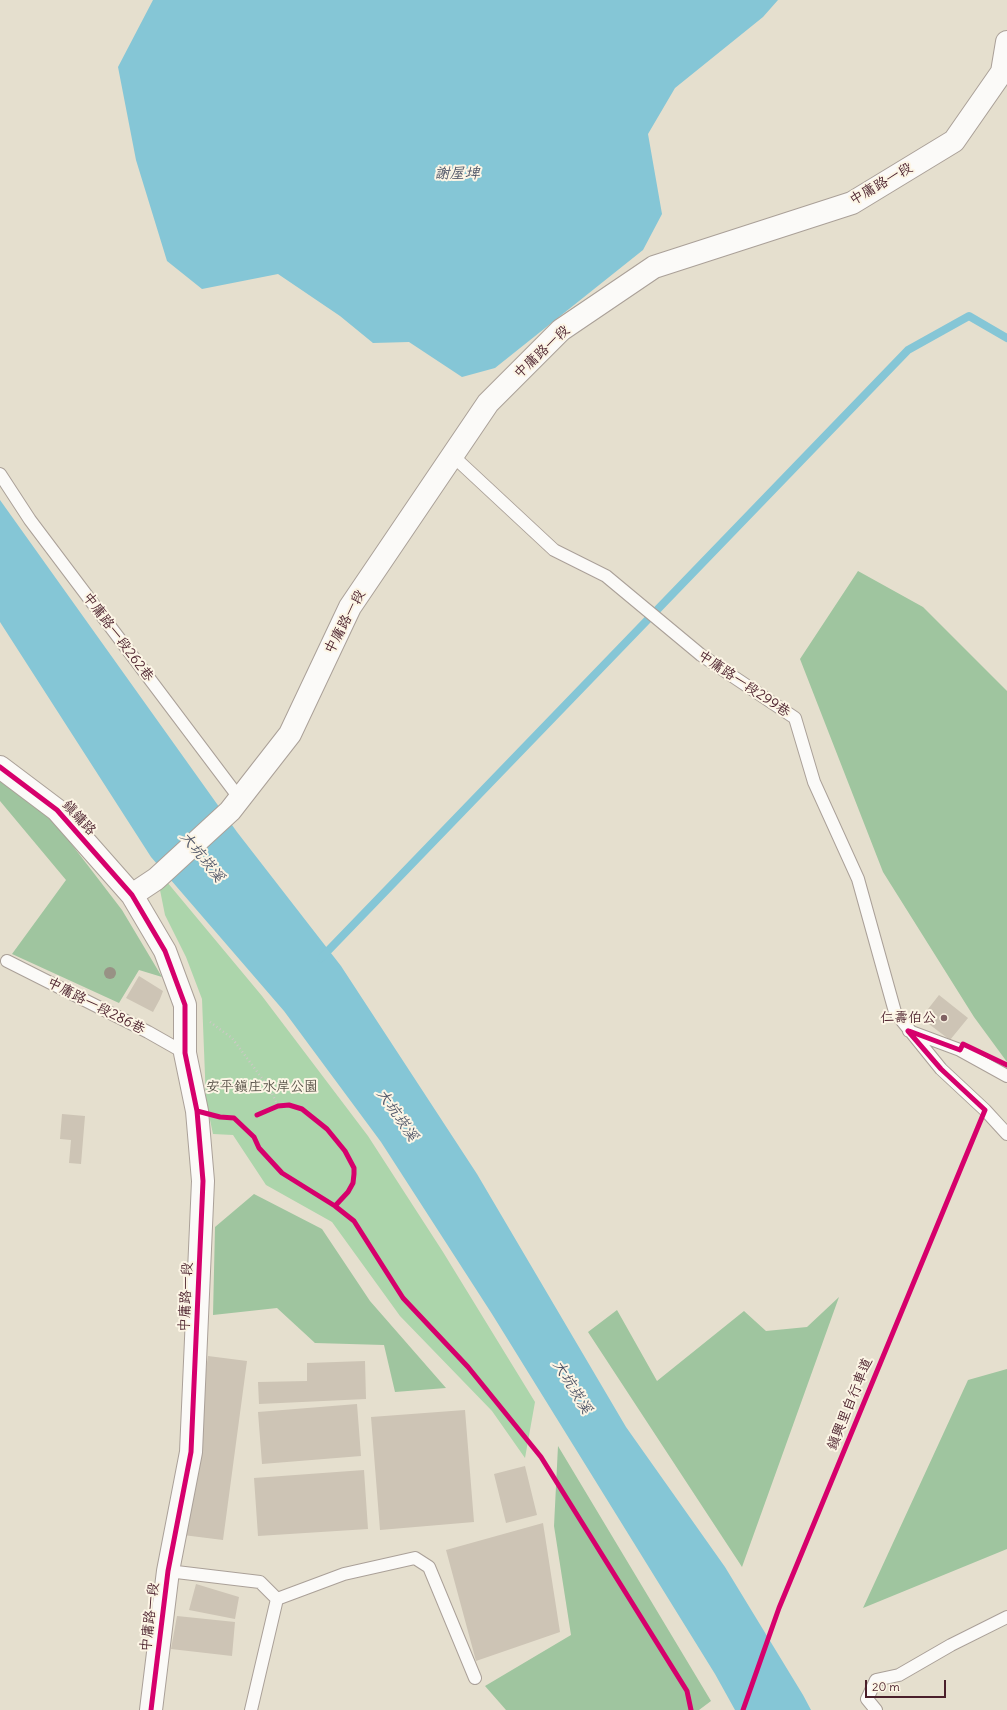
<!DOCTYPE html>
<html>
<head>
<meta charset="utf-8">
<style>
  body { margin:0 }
  #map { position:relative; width:1007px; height:1710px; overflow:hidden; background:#e5dfce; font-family:Delius,sans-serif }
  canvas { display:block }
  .scale { position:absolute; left:865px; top:1680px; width:81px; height:18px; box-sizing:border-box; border:2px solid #4a1f2b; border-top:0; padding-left:5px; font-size:12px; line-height:14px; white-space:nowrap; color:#4a1f2b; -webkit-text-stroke:3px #fcf5e5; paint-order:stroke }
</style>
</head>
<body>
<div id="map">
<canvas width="1007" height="1710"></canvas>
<div class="scale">20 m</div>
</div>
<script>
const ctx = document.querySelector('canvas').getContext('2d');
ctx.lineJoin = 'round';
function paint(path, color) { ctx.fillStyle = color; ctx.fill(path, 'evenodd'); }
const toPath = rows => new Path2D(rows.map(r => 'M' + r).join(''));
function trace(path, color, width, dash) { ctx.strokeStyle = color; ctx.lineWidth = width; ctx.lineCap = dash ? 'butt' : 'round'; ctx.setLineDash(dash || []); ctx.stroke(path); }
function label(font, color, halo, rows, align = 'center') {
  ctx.font = font + ' Delius,"LXGW WenKai TC",sans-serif'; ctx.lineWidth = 4; ctx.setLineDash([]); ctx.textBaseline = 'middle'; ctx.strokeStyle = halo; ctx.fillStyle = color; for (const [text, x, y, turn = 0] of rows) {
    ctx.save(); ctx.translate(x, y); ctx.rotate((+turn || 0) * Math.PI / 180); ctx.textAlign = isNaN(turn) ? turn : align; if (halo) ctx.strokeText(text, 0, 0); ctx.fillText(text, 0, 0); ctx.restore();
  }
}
paint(toPath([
  [167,882,262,996,368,1136,443,1252,535,1402,525,1458,492,1411,400,1316,332,1222,266,1185,233,1135,213,1134,206,1101,202,999,186,957,165,915,160,890]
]), '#acd5ab');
paint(toPath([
  [858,571,923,607,1007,691,1007,1062,974,1017,883,872,800,659],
  [0,778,50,816,122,910,162,977,139,970,119,1003,12,954,66,880,0,801],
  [254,1194,322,1229,370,1301,446,1388,395,1392,384,1345,315,1343,277,1308,213,1315,215,1227],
  [839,1297,742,1567,588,1332,617,1310,657,1381,744,1311,766,1331,807,1327],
  [1007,1369,1007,1549,863,1608,968,1380],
  [558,1446,711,1701,699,1710,506,1710,485,1686,571,1635,554,1526]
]), '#9fc59f');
paint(toPath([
  [153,0,778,0,763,17,675,88,648,134,662,214,643,250,495,368,462,377,409,342,373,343,340,316,278,274,202,289,167,261,136,160,118,67],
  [0,500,237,832,341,966,477,1174,626,1427,725,1567,803,1695,811,1710,735,1710,715,1674,492,1314,381,1142,284,1011,151,857,0,622]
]), '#85c6d6');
trace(toPath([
  [321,958,908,350,969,316,1007,338]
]), '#85c6d6', 8);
paint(toPath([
  [139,976,163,991,160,999,153,1012,126,998],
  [939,995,968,1018,950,1040,921,1018],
  [62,1114,85,1116,81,1164,69,1163,71,1140,60,1139],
  [208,1356,247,1361,223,1540,183,1535],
  [365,1361,366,1399,259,1404,258,1382,307,1381,307,1363],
  [357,1404,361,1456,262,1464,258,1412],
  [465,1410,474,1522,380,1530,371,1417],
  [525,1466,537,1515,506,1523,494,1474],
  [364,1470,368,1529,258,1536,254,1478],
  [543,1523,560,1632,476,1661,446,1550],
  [196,1584,239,1597,235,1619,189,1610],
  [177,1616,235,1622,232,1656,171,1649]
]), '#cdc4b5');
const service = toPath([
  [453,456,554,550,606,576,701,655,795,718,814,782,858,879,895,1012,941,1069,985,1110,1007,1134],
  [0,474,30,520,240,799],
  [7,961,148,1032,185,1053],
  [909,1031,960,1050,1007,1076],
  [168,1571,260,1582,277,1599],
  [251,1710,277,1599,344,1574,415,1558,429,1567,475,1678],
  [876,1710,867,1699,876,1680,899,1675,951,1645,1007,1617]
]);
const minor = toPath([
  [0,767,57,810,132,895,165,951,185,1005,185,1053,197,1111,203,1181,191,1452,168,1571,151,1710],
  [132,895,156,879,230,811,290,734,350,607,488,403,561,330,654,267,852,203,954,141,1002,72,1007,42]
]);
trace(service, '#aaa098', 14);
trace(minor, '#aaa098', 24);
trace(toPath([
  [210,1022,232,1038,270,1089,278,1106]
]), '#cdc9c6', 2.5, [1, 3]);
trace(service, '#fbfaf8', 12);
trace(minor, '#fbfaf8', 22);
trace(toPath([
  [0,767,57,810,132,895,165,951,185,1005,185,1053,197,1111,203,1181,191,1452,168,1571,151,1710],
  [909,1031,960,1050,963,1044,1007,1065],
  [197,1111,220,1117,234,1118,254,1137,259,1148,282,1173,335,1206,354,1221,403,1298,468,1367,541,1457,687,1691,691,1710],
  [257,1115,278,1106,289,1105,302,1109,327,1129,345,1151,354,1168,354,1174,353,1183,348,1192,335,1206],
  [743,1710,779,1608,985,1110,941,1069,908,1031]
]), '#d6006c', 5);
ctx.fillStyle = '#989285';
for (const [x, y] of [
  [110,973]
]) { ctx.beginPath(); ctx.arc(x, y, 6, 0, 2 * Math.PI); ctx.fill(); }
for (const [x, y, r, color] of [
  [944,1018,4,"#806264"]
]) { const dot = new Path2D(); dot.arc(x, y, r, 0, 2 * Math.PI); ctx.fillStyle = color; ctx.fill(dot); trace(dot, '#fcf5e5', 1.5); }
label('14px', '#4a1f2b', '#fcf5e5', [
  ["中庸路一段",881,184,-30],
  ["中庸路一段",542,352,-43],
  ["中庸路一段",345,622,-62],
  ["中庸路一段262巷",118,637,53],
  ["中庸路一段299巷",744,684,34],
  ["鎮鏞路",79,818,47],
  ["中庸路一段286巷",96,1006,27],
  ["中庸路一段",186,1297,-87],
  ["鎮興里自行車道",850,1404,-68],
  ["中庸路一段",150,1617,-83]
]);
label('14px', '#4a1f2b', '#fcf5e5', [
  ["仁壽伯公",936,1018]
], 'right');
label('14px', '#595349', '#fcf5e5', [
  ["安平鎮庄水岸公園",262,1087]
]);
label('italic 15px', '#505668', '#fcf5e5', [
  ["謝屋埤",457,174],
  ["大坑崁溪",202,857,51],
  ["大坑崁溪",397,1115,55],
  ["大坑崁溪",572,1387,58]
]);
</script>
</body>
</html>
